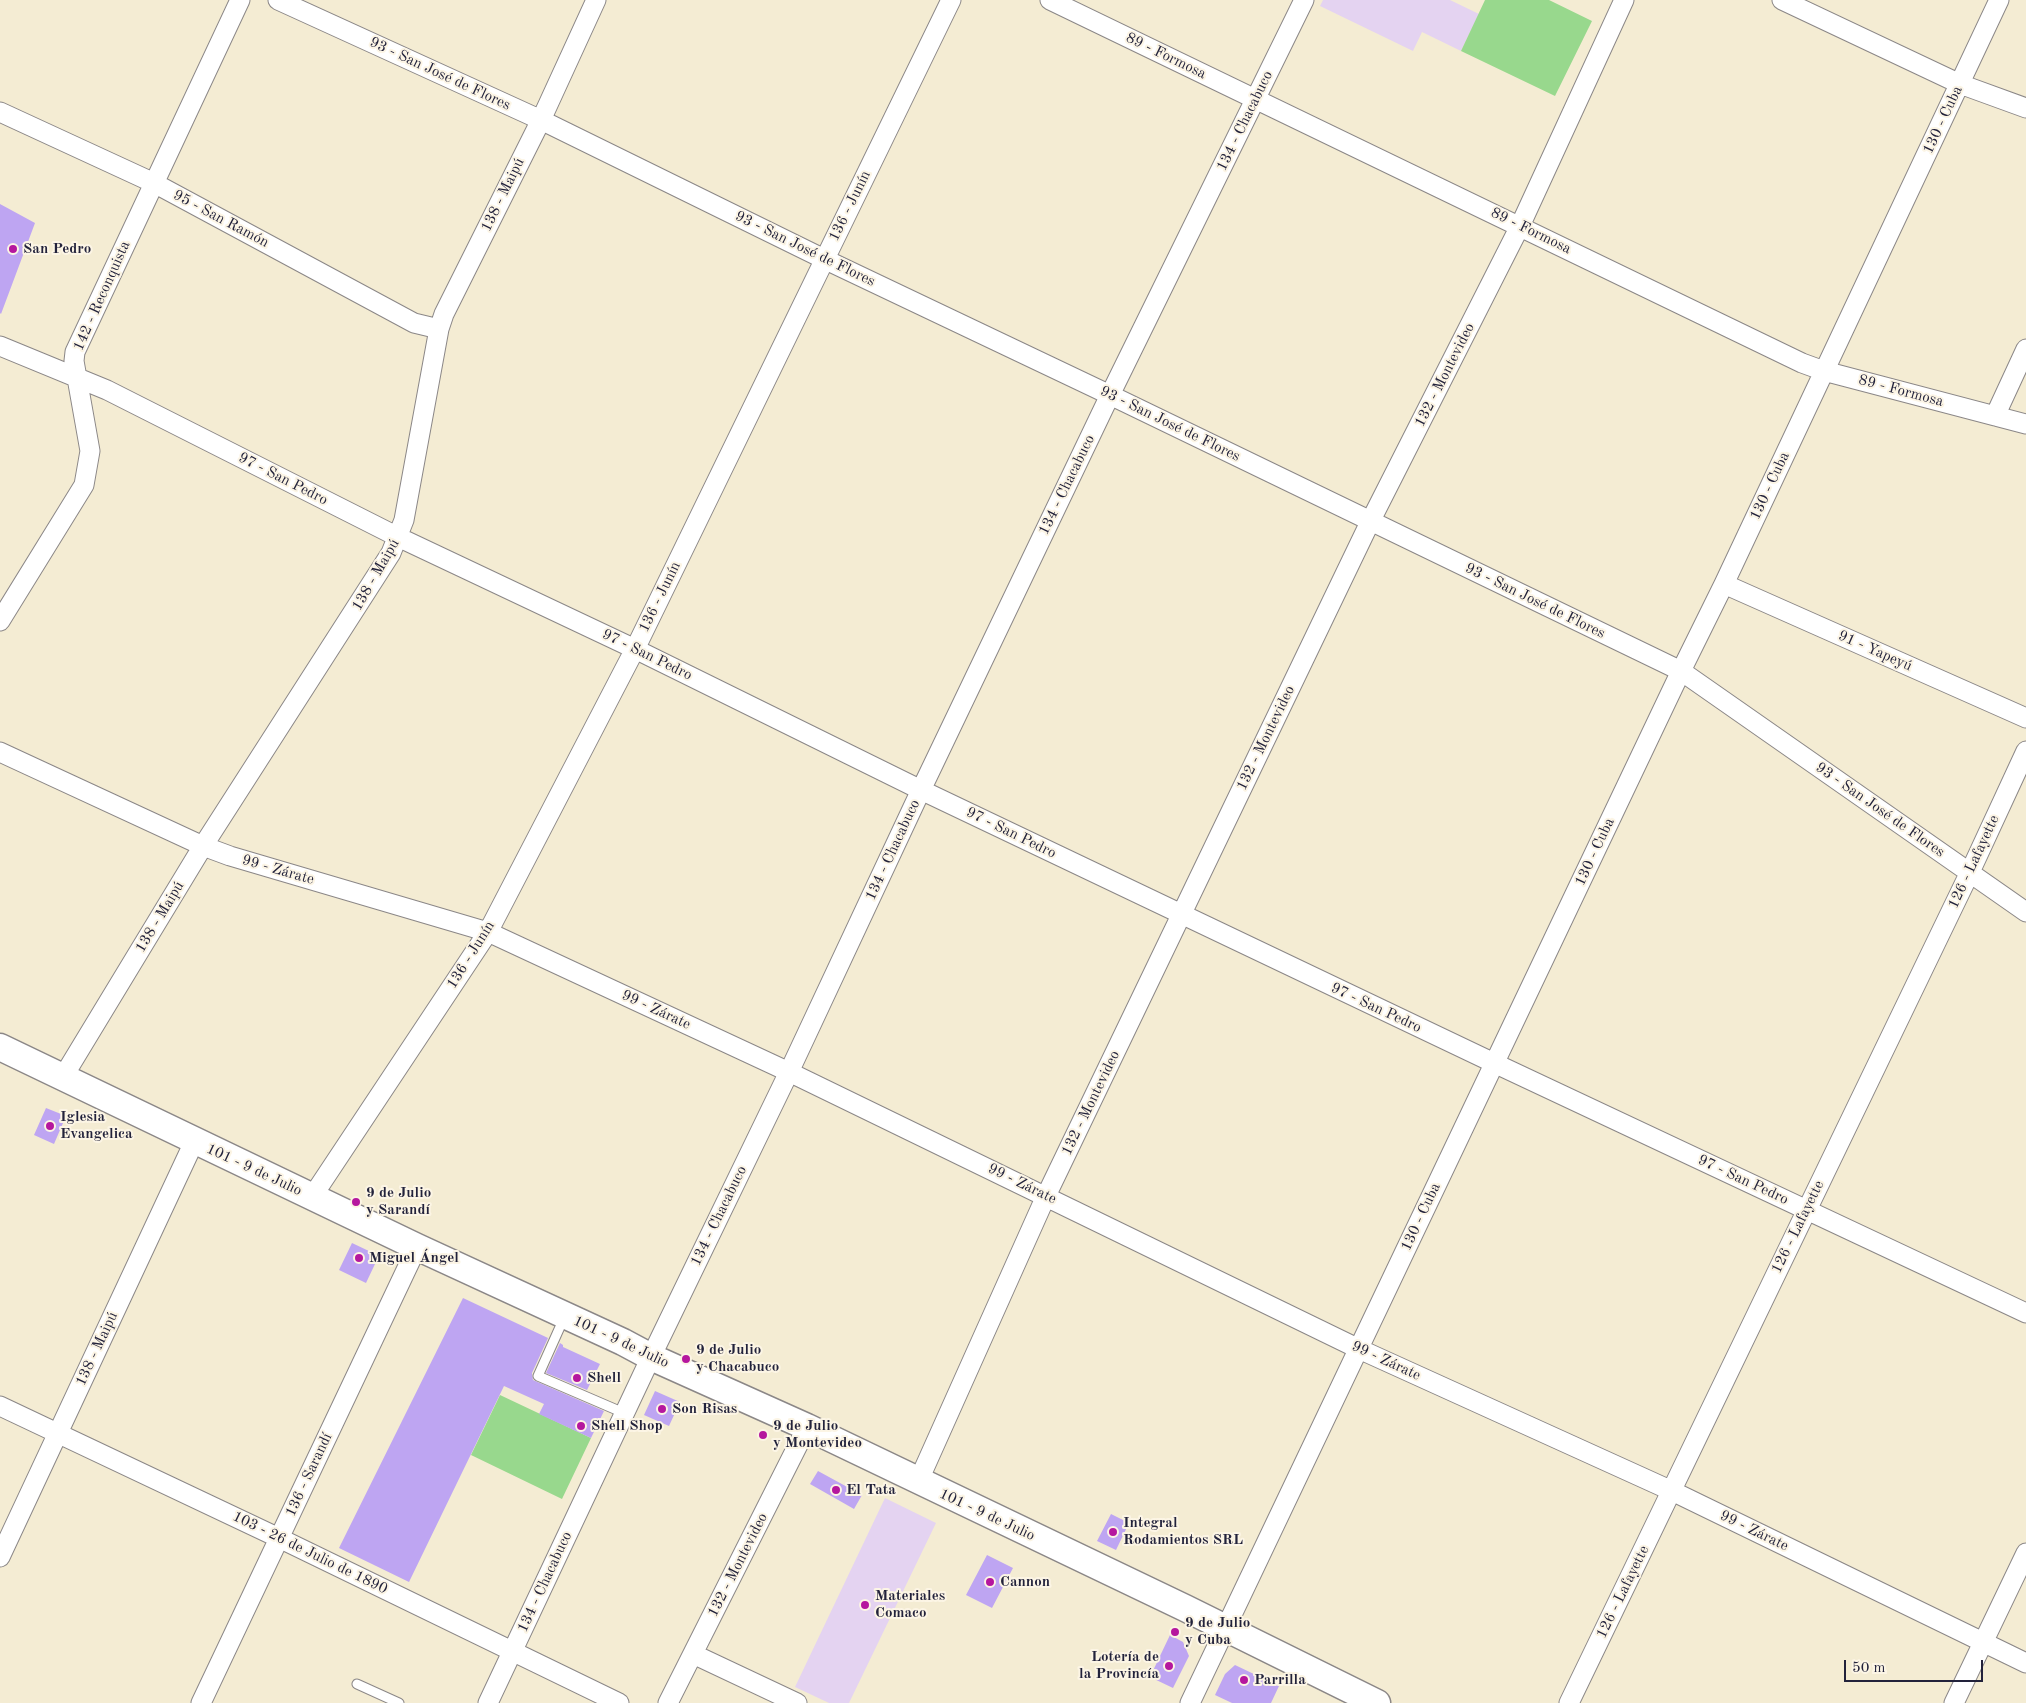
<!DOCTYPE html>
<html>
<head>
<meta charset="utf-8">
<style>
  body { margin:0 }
  #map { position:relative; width:2026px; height:1703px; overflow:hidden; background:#f4ecd3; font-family:"Old Standard TT",serif }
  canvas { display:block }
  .scale { position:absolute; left:1844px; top:1660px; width:139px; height:22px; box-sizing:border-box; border:2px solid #22223b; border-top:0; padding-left:6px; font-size:15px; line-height:18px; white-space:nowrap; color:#22223b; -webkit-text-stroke:4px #fcf5e5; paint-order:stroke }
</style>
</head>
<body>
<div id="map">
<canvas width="2026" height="1703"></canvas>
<div class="scale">50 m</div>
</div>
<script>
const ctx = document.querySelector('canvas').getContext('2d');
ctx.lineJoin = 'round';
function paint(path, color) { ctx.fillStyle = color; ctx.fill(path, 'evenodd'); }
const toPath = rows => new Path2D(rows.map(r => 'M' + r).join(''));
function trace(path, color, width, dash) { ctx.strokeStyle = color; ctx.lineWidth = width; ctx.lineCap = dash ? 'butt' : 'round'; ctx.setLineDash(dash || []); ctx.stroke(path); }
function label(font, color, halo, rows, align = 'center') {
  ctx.font = font + ' "Old Standard TT",serif'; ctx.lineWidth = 4; ctx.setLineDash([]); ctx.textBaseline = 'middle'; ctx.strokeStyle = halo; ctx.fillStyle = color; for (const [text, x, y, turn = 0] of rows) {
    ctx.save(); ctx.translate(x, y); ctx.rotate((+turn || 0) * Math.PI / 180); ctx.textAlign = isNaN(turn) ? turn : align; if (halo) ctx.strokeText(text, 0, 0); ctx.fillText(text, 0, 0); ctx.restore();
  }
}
paint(toPath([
  [1323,0,1450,0,1479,14,1461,51,1422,32,1413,51,1320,6],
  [885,1498,936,1523,849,1703,829,1703,795,1687]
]), '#e4d3f1');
paint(toPath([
  [1485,0,1549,0,1592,21,1555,96,1461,51],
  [500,1395,591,1438,562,1499,471,1455]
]), '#98d88d');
paint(toPath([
  [0,204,35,223,1,314,0,313],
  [46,1108,66,1116,54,1144,34,1135],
  [352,1243,371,1252,375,1264,366,1283,339,1270],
  [463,1298,548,1338,532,1373,533,1380,604,1411,591,1438,539,1414,544,1404,504,1386,409,1582,339,1548],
  [560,1343,563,1345,563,1347,600,1364,587,1390,546,1373],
  [655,1391,680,1402,669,1426,644,1415],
  [818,1471,862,1495,854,1509,810,1484],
  [1111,1514,1129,1523,1116,1550,1097,1541],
  [987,1555,1013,1568,992,1608,966,1595],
  [1170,1635,1183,1642,1189,1656,1173,1688,1150,1677],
  [1235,1665,1279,1686,1271,1703,1232,1703,1215,1695,1225,1674]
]), '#bea5f2');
const lane = toPath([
  [564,1318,538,1376,624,1413],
  [357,1684,399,1703]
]);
const street = toPath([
  [278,0,541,120,824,259,1110,395,1681,671,2026,912],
  [1050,0,1802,363,1824,371,2026,424],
  [1782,0,1960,84,2026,108],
  [0,112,154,183,414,323,439,329],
  [0,346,107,390,398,537,635,649,921,790,1494,1063,2026,1313],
  [1995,416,2026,349],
  [1724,584,2026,718],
  [0,621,84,485,90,451,74,361,75,352,240,0],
  [0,752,203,846,230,856,488,932,789,1072,1359,1349,1672,1491,2026,1663],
  [63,1077,203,846,391,553,404,520,439,329,444,314,541,120,596,0],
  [312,1197,488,932,635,649,951,0],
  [0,1406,279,1538,619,1703],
  [918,1482,1046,1196,1370,522,1520,226,1624,0],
  [0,1557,194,1142],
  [693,1654,797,1703],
  [201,1703,417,1247],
  [488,1703,651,1357,789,1072,921,790,1110,395,1304,0],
  [668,1703,807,1427],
  [1190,1703,1681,671,1724,584,1999,0],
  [1569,1703,1970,872,2026,751],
  [1954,1703,2026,1553]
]);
const secondary = toPath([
  [0,1047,417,1247,623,1342,651,1357,807,1427,1185,1608,1377,1703]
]);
trace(lane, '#8b8787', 11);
trace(street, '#8b8787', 21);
trace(secondary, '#8b8787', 29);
trace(lane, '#fff', 9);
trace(street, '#fff', 19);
trace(secondary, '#fff', 26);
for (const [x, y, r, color] of [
  [13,249,5,"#b5179e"],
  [50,1126,5,"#b5179e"],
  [356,1202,5,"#b5179e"],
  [359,1258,5,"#b5179e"],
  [686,1359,5,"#b5179e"],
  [577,1378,5,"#b5179e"],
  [662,1409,5,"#b5179e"],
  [581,1426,5,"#b5179e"],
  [763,1435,5,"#b5179e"],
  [836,1490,5,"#b5179e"],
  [1113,1532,5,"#b5179e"],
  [990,1582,5,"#b5179e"],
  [865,1605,5,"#b5179e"],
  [1175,1632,5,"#b5179e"],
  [1169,1666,5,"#b5179e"],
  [1244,1680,5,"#b5179e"]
]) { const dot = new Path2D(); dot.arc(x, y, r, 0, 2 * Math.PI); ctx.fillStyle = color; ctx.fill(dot); trace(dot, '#fcf5e5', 2); }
label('15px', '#22223b', '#fcf5e5', [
  ["89 - Formosa",1166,56,26],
  ["93 - San José de Flores",440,74,25],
  ["130 - Cuba",1943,120,-65],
  ["134 - Chacabuco",1245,121,-64],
  ["138 - Maipú",503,195,-64],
  ["136 - Junín",850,206,-64],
  ["95 - San Ramón",221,219,28],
  ["89 - Formosa",1531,231,26],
  ["93 - San José de Flores",805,249,26],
  ["142 - Reconquista",102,296,-66],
  ["132 - Montevideo",1445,375,-63],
  ["89 - Formosa",1901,391,15],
  ["93 - San José de Flores",1170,424,26],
  ["97 - San Pedro",283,479,27],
  ["134 - Chacabuco",1067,485,-64],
  ["130 - Cuba",1770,486,-65],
  ["138 - Maipú",376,575,-60],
  ["136 - Junín",660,597,-64],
  ["93 - San José de Flores",1535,601,26],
  ["91 - Yapeyú",1875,651,24],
  ["97 - San Pedro",647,655,26],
  ["132 - Montevideo",1266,738,-64],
  ["93 - San José de Flores",1880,810,35],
  ["97 - San Pedro",1011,833,26],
  ["134 - Chacabuco",893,850,-65],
  ["130 - Cuba",1595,852,-65],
  ["126 - Lafayette",1974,862,-65],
  ["99 - Zárate",278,870,16],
  ["138 - Maipú",160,917,-59],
  ["136 - Junín",471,955,-58],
  ["97 - San Pedro",1376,1008,25],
  ["99 - Zárate",656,1010,25],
  ["132 - Montevideo",1091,1103,-64],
  ["101 - 9 de Julio",254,1170,25],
  ["97 - San Pedro",1743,1180,25],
  ["99 - Zárate",1022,1184,26],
  ["134 - Chacabuco",719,1216,-64],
  ["130 - Cuba",1421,1217,-65],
  ["126 - Lafayette",1798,1227,-64],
  ["101 - 9 de Julio",621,1342,25],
  ["138 - Maipú",97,1349,-65],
  ["99 - Zárate",1386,1361,25],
  ["136 - Sarandí",309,1475,-65],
  ["101 - 9 de Julio",987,1515,25],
  ["99 - Zárate",1754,1531,26],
  ["103 - 26 de Julio de 1890",310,1553,26],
  ["132 - Montevideo",738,1565,-63],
  ["134 - Chacabuco",545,1582,-65],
  ["126 - Lafayette",1623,1592,-64]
]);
label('bold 15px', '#22223b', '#fcf5e5', [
  ["San Pedro",23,249],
  ["Iglesia",60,1117],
  ["Evangelica",60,1134],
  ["9 de Julio",366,1193],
  ["y Sarandí",366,1210],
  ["Miguel Ángel",369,1258],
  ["9 de Julio",696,1350],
  ["y Chacabuco",696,1367],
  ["Shell",587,1378],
  ["Son Risas",672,1409],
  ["Shell Shop",591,1426],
  ["9 de Julio",773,1426],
  ["y Montevideo",773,1443],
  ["El Tata",846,1490],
  ["Integral",1123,1523],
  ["Rodamientos SRL",1123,1540],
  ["Cannon",1000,1582],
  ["Materiales",875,1596],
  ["Comaco",875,1613],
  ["9 de Julio",1185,1623],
  ["y Cuba",1185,1640],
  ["Lotería de",1159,1657,"right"],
  ["la Provincía",1159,1674,"right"],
  ["Parrilla",1254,1680]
], 'left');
</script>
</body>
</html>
